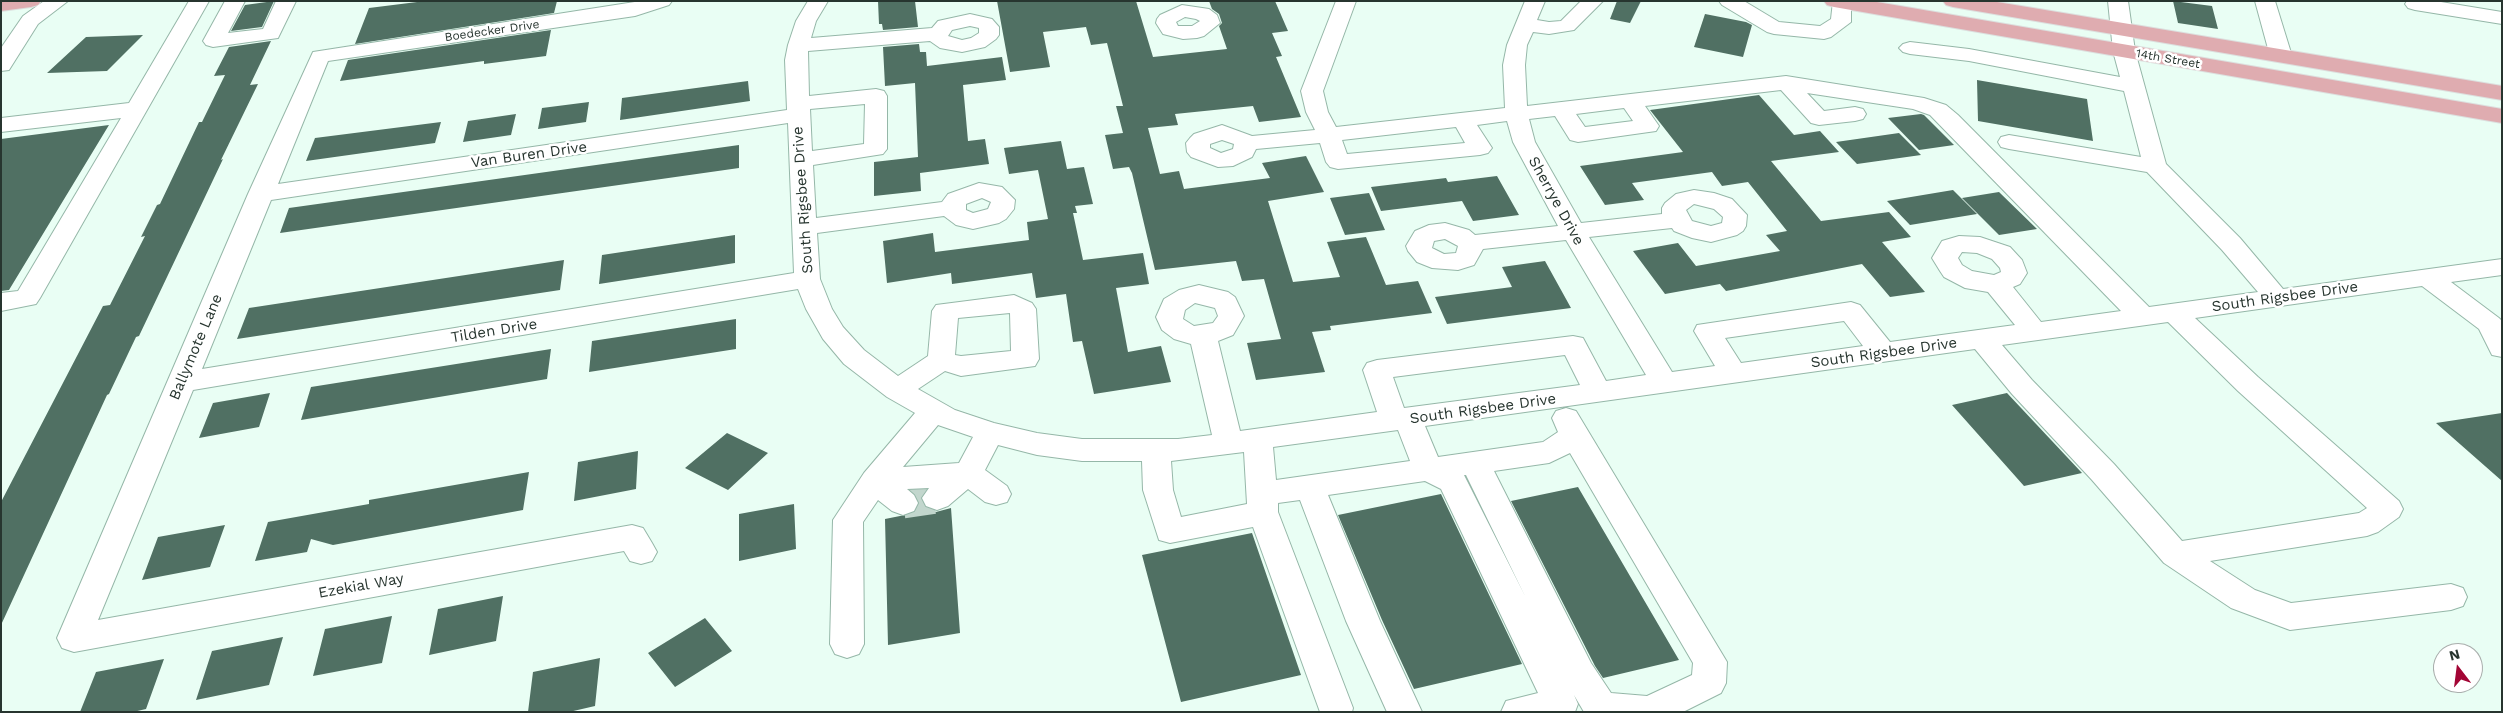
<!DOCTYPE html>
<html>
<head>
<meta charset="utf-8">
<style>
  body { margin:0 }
  #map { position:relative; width:2503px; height:713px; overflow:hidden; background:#e9fef4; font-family:"Work Sans",sans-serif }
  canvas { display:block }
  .frame { position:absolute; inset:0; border:2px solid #27352f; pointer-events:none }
  .north { position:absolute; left:2433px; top:643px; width:50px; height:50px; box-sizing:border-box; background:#fff; border:1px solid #a9aeac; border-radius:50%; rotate:345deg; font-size:14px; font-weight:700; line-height:20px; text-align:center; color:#27352f }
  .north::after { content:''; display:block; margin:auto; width:18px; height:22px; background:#a30535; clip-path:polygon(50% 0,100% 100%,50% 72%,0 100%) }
</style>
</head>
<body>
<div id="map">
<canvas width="2503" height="713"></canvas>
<div class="frame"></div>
<div class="north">N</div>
</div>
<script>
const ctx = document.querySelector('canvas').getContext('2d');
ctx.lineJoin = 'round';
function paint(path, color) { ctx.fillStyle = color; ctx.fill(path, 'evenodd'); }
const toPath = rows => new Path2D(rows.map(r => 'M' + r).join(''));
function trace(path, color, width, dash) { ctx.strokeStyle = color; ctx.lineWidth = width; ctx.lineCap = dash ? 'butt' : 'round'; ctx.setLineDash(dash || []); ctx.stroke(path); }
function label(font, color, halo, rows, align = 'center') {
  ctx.font = font + ' "Work Sans",sans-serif'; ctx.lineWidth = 5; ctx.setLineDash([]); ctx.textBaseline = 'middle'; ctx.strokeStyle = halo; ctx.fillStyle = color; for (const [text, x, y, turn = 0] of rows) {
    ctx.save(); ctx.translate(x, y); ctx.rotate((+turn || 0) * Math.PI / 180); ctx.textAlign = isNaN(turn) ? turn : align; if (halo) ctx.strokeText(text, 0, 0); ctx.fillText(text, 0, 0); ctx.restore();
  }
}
paint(toPath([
  [274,1,262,27,231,31,245,5],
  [425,1,557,1,554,13,355,44,369,8],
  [878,1,915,1,918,27,883,30,882,24,879,24],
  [997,1,1136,1,1153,57,1227,49,1219,26,1222,23,1219,14,1212,9,1209,1,1275,1,1288,31,1272,33,1282,56,1276,57,1301,117,1259,122,1253,106,1175,114,1178,125,1148,128,1160,174,1179,171,1184,189,1270,178,1262,163,1306,156,1324,192,1268,201,1293,282,1340,277,1327,242,1366,237,1386,285,1418,281,1432,313,1330,326,1331,330,1312,332,1325,372,1256,380,1247,343,1281,339,1264,279,1242,281,1236,261,1155,270,1132,173,1129,167,1113,169,1105,135,1123,133,1116,106,1123,106,1107,43,1091,45,1086,27,1043,32,1050,67,1010,72],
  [1617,1,1641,1,1630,23,1610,19],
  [2173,1,2212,6,2218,29,2178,23],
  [1705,14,1746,22,1752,25,1743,57,1694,47],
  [551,30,546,56,484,64,484,61,340,81,348,60],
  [143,35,107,71,47,73,86,37],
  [271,41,250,85,258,84,221,160,223,159,139,336,136,337,109,394,107,395,1,625,1,502,103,306,110,305,145,236,141,237,157,205,160,204,199,122,202,122,225,75,214,76,229,47],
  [919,44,920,52,926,52,927,66,1002,57,1006,80,963,85,968,141,985,139,989,164,920,173,921,191,874,196,874,162,918,157,915,83,885,86,883,47],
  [1977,80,2087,99,2093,141,1978,121],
  [748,81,750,101,620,120,622,98],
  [1759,95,1794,135,1820,131,1839,152,1771,161,1821,221,1889,212,1911,237,1882,242,1925,292,1890,297,1862,264,1726,291,1720,284,1665,294,1633,251,1678,243,1696,266,1780,251,1766,235,1787,231,1748,182,1722,186,1712,172,1632,183,1644,200,1605,205,1580,166,1683,152,1650,110],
  [589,102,586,122,538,129,542,108],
  [516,114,511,135,463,142,468,121],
  [1921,114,1924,115,1954,145,1919,150,1888,118],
  [441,122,435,143,306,161,315,138],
  [109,125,9,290,1,291,1,139],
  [1899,133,1921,155,1857,164,1836,142],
  [1061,141,1067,169,1084,167,1093,204,1075,206,1077,213,1073,213,1083,260,1143,253,1149,284,1116,288,1128,352,1161,346,1171,382,1094,394,1082,341,1073,342,1066,294,1036,298,1032,273,952,284,951,273,887,283,883,241,933,233,935,252,1029,240,1027,222,1048,219,1038,170,1009,174,1004,148],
  [739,145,739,168,280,233,289,208],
  [1497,176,1519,215,1473,221,1462,201,1381,211,1371,187,1446,178,1448,182],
  [1953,190,1977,214,1910,225,1887,201],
  [1999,192,2037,229,1999,235,1962,198],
  [1369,193,1385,230,1345,235,1330,198],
  [735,235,735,263,599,284,602,255],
  [564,260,560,290,237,339,249,308],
  [1545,261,1571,308,1447,324,1435,297,1512,287,1502,267],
  [736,319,736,349,589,372,592,341],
  [551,349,547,379,301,420,311,387],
  [270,393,259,427,199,438,213,403],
  [2007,393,2082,473,2024,486,1952,405],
  [2502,413,2502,481,2436,423],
  [727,433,768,453,728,490,685,468],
  [638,451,636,489,574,501,578,462],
  [529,472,523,510,333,545,311,539,307,552,255,561,268,522,369,504,369,500],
  [1578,487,1679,660,1603,678,1595,666,1511,501],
  [925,490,920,499,925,508,936,512,951,508,960,633,888,645,885,519,915,513,920,502,912,491],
  [1441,494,1522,664,1414,689,1382,620,1338,515],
  [794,504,796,549,739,561,739,514],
  [225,525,210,567,142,580,158,537],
  [1252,533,1301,675,1181,702,1142,555],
  [503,596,496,641,429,655,438,609],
  [392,616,382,663,313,676,325,629],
  [705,618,732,651,675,687,648,653],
  [283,637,269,685,196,700,212,651],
  [600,658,595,706,569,712,528,712,533,672],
  [164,659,146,709,133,712,80,712,96,672]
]), '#507063');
trace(toPath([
  [903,503,937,498]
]), '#c2d6cd', 31, [31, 15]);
const minor = toPath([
  [44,1,68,1,38,24,9,70,1,71,1,48,23,16,44,1],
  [189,1,209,1,40,298,36,304,1,311,1,293,18,291,121,118,1,132,1,118,129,103,189,1],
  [225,1,245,1,228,33,263,29,276,1,296,1,278,38,213,47,206,45,203,41,225,1],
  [641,1,672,1,669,5,635,16,328,61,278,184,787,110,785,60,788,45,796,21,808,1,828,1,816,21,811,38,932,28,938,21,970,14,992,19,999,27,999,35,996,39,985,47,962,52,940,48,930,41,808,51,809,96,876,89,884,91,887,96,887,149,883,154,813,165,816,218,942,202,948,194,979,183,1002,187,1015,200,1014,209,1006,219,999,223,973,229,956,225,944,216,817,233,820,279,832,309,843,327,864,350,898,376,928,356,932,311,936,305,1014,295,1032,303,1036,309,1039,359,1035,366,961,376,945,371,918,389,955,410,994,423,1037,433,1082,439,1178,439,1212,435,1191,344,1174,339,1162,330,1156,317,1164,299,1179,290,1199,285,1228,292,1235,297,1244,316,1233,335,1218,341,1240,431,1377,412,1363,370,1367,363,1377,360,1573,336,1583,338,1606,381,1646,375,1566,240,1483,249,1474,265,1458,270,1432,268,1417,262,1408,251,1406,246,1415,231,1429,225,1445,223,1469,230,1475,235,1558,226,1513,142,1507,121,1477,125,1492,148,1488,153,1480,155,1338,169,1330,167,1326,162,1320,143,1256,149,1252,157,1233,166,1218,167,1191,157,1187,152,1186,143,1190,138,1194,134,1222,125,1252,136,1315,130,1306,112,1301,91,1336,1,1356,1,1323,91,1328,112,1336,127,1505,108,1503,65,1507,45,1525,1,1545,1,1537,20,1549,22,1561,21,1581,1,1603,1,1574,30,1549,34,1533,32,1527,45,1525,65,1527,106,1786,76,1924,98,1946,105,1958,115,2149,307,2258,292,2222,250,2147,172,2009,149,2001,147,1998,142,2001,137,2009,135,2141,157,2124,91,1969,61,1910,54,1903,52,1899,48,1903,44,1910,42,1969,49,2120,77,2113,51,2108,1,2128,1,2135,51,2166,164,2240,238,2283,289,2502,259,2502,275,2451,282,2499,318,2502,321,2502,357,2492,355,2479,329,2422,286,2195,318,2258,377,2399,501,2403,509,2399,517,2378,532,2367,536,2210,561,2255,590,2291,603,2451,584,2463,588,2467,597,2463,606,2451,610,2290,630,2231,608,2164,563,2092,480,2012,394,1975,349,1425,426,1438,457,1543,442,1558,432,1552,418,1556,411,1566,408,1576,411,1727,662,1726,683,1721,693,1683,712,1584,712,1574,695,1578,704,1575,712,1501,712,1506,701,1538,693,1441,489,1425,481,1328,495,1380,621,1422,712,1387,712,1346,621,1300,500,1278,503,1278,512,1353,708,1352,712,1320,712,1253,527,1170,543,1159,540,1143,490,1142,461,1082,461,1037,455,998,445,985,470,1007,486,1011,494,1007,502,996,505,985,502,968,489,948,506,937,510,926,506,922,498,929,488,907,489,914,495,918,503,914,511,903,515,892,511,878,500,863,522,864,644,859,654,847,658,835,654,830,644,833,520,864,473,915,413,887,397,844,364,823,339,806,309,798,289,193,390,98,620,632,525,643,528,652,543,657,552,652,561,641,564,630,561,624,551,74,652,62,648,57,638,248,194,313,52,641,1],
  [970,26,979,28,979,33,971,38,962,40,948,36,952,30,970,26],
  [1781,90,1811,123,1819,125,1855,121,1863,119,1866,114,1863,109,1855,107,1824,111,1807,93,1913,109,1930,115,2121,311,2041,322,2013,287,2020,284,2027,273,2022,260,2010,247,1980,237,1959,236,1942,241,1932,258,1940,271,1944,277,1965,288,1988,292,2015,325,1890,342,1860,305,1851,302,1697,325,1694,331,1715,366,1672,372,1589,237,1672,228,1674,231,1692,238,1711,242,1737,235,1743,231,1746,226,1747,215,1732,199,1714,193,1694,190,1676,194,1665,203,1662,208,1662,214,1581,223,1535,142,1529,119,1555,116,1570,140,1578,142,1656,131,1659,126,1645,106,1781,90],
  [865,104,864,144,812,151,810,109,865,104],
  [1624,108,1633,121,1585,127,1576,114,1624,108],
  [788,123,794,273,202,369,271,200,788,123],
  [1456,127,1465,143,1347,154,1342,140,1456,127],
  [1222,140,1234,144,1233,149,1221,153,1210,148,1210,144,1222,140],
  [982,198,991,202,988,209,973,213,966,210,966,204,982,198],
  [1694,204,1714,209,1723,217,1722,223,1711,226,1692,221,1686,210,1694,204],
  [1445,239,1458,246,1456,253,1444,254,1432,248,1434,241,1445,239],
  [1962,252,1977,253,1992,259,2000,268,2001,272,1994,275,1972,271,1962,265,1958,258,1962,252],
  [1195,303,1215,308,1218,316,1213,323,1194,326,1183,319,1185,310,1195,303],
  [1010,313,1011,351,961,356,955,355,958,318,1010,313],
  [1844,321,1863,346,1741,363,1725,338,1844,321],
  [2168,322,2238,391,2367,508,2359,513,2182,541,2114,464,2032,380,2002,345,2168,322],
  [1565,355,1580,385,1404,408,1393,377,1565,355],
  [938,425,973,437,959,463,903,467,938,425],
  [1398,430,1410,461,1276,480,1273,447,1398,430],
  [1244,452,1247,504,1181,517,1173,490,1171,461,1244,452],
  [1570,453,1693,663,1692,675,1647,696,1611,693,1591,663,1494,471,1549,463,1570,453],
  [1464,475,1466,475,1525,596,1467,481,1464,475],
  [1719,1,1744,1,1779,22,1820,26,1831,19,1833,1,1851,1,1851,22,1831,37,1824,39,1774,34,1767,32,1722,5,1719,1],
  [2255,1,2275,1,2292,56,2288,60,2281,62,2274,60,2270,56,2255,1],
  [2407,1,2435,1,2502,12,2502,24,2415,10,2408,8,2405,4,2407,1],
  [1182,5,1209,9,1217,15,1220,23,1204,36,1197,38,1183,39,1163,34,1156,23,1157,19,1160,15,1182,5],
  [1185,17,1196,19,1200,21,1192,26,1178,26,1176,22,1185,17]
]);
const major = toPath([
  [1,1,41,1,38,5,31,7,1,11,1,1],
  [1824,1,1871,1,2502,109,2502,123,1834,7,1827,5,1824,1],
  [1943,1,1991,1,2502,86,2502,100,1953,7,1946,5,1943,1]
]);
trace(minor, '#95b7a8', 2);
trace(major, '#dcdfde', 2);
paint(minor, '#fff');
paint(major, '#dfacb0');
label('12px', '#27352f', '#fff', [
  ["Boedecker Drive",492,31,-8],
  ["14th Street",2168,59,10]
]);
label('15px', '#27352f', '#fff', [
  ["Van Buren Drive",529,155,-8],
  ["South Rigsbee Drive",803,200,-94],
  ["Sherrye Drive",1556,201,61],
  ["South Rigsbee Drive",2285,297,-8],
  ["Tilden Drive",494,331,-9],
  ["Ballymote Lane",196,347,-67],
  ["South Rigsbee Drive",1884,353,-8],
  ["South Rigsbee Drive",1483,409,-8],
  ["Ezekial Way",361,586,-10]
]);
</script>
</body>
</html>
